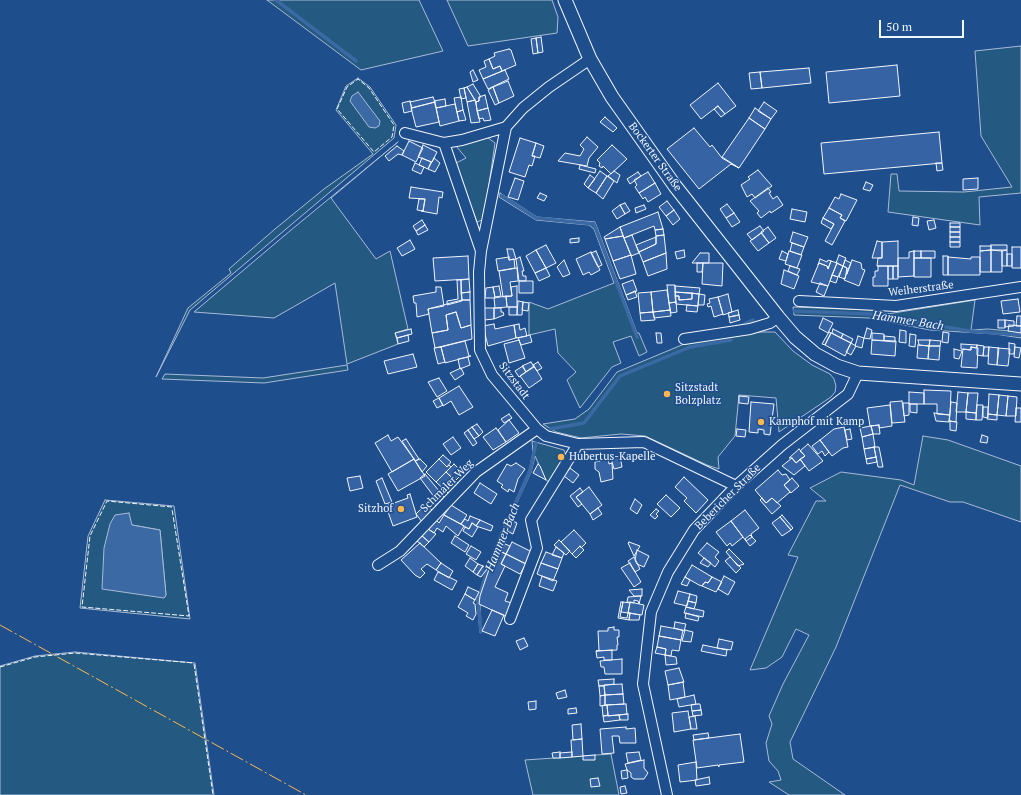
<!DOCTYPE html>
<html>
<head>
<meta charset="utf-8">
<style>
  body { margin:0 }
  #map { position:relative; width:1021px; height:795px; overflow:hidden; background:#1f4e8c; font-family:"PT Serif",serif }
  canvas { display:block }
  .scale { position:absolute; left:879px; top:20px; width:85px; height:18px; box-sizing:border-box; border:2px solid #f2f6ff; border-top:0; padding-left:5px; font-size:12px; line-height:14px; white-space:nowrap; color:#f2f6ff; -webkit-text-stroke:3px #1f4e8c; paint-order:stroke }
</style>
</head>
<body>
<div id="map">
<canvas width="1021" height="795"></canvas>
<div class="scale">50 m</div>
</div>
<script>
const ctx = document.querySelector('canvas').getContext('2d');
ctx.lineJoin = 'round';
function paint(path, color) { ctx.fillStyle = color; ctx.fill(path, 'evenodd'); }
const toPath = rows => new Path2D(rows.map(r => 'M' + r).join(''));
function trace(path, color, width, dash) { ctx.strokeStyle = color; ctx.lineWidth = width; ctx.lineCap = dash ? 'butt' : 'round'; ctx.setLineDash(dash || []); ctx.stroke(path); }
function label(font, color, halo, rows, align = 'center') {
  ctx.font = font + ' "PT Serif",serif'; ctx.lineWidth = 3; ctx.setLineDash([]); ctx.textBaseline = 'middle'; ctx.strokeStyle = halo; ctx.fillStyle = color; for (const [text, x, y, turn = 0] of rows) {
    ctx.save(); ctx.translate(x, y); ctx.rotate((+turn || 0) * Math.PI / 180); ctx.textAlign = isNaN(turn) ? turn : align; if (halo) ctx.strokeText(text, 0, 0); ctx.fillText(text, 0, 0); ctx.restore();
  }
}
const green = toPath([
  [267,0,419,0,443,51,361,70,267,0],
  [447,0,552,0,558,17,557,33,468,46,447,0],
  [1021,46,1021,193,979,197,980,225,888,212,891,174,897,174,899,191,964,192,1012,187,981,136,975,51,1021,46],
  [358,78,370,87,396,125,394,138,190,310,156,377,188,308,231,273,229,269,275,229,324,189,373,154,336,110,346,86,358,78],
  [487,137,495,143,484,219,477,222,454,164,466,158,456,146,487,137],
  [398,142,331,198,376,259,390,251,408,329,395,333,398,344,347,364,335,283,274,318,194,312,291,230,398,142],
  [500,193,537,217,595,222,637,333,639,333,647,352,639,356,631,336,613,342,621,363,612,367,580,408,567,380,576,372,558,353,555,329,529,335,529,302,548,309,614,283,594,229,589,225,536,220,499,197,500,193],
  [975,300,971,330,988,329,1020,332,1021,329,1021,338,995,334,930,330,869,318,794,315,793,307,871,310,887,314,975,300],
  [760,332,775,332,793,351,812,365,830,374,834,379,836,386,835,392,831,397,779,432,776,398,739,395,735,436,718,457,719,469,707,465,645,436,621,434,581,438,556,432,543,424,575,419,589,409,617,372,689,342,760,332],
  [347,365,348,370,264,383,162,379,165,374,263,378,347,365],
  [923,436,948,440,1021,466,1021,522,963,502,950,502,900,485,836,647,790,742,793,759,845,795,789,795,769,782,781,780,778,771,769,761,766,743,772,724,769,716,783,684,809,635,796,629,782,657,766,668,750,670,798,557,788,555,816,501,826,501,810,488,841,472,901,480,914,485,923,436],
  [532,441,564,450,566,455,549,482,546,480,535,456,531,472,496,549,480,596,481,633,480,633,477,600,500,535,529,471,533,452,532,441],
  [105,500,174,506,190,619,80,608,88,536,105,500],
  [132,525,160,530,166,595,164,598,132,525],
  [75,652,195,663,214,795,0,795,0,666,35,656,75,652],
  [611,754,619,795,533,795,525,760,611,754]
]);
paint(green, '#245a82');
trace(green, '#a8bbd7', 1);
const water = toPath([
  [358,92,380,121,379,126,375,128,369,127,350,101,352,96,358,92],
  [129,513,132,525,160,530,166,595,164,598,102,589,104,548,110,524,115,515,129,513]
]);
paint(water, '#3b69a3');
trace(water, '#a8bbd7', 1);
trace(toPath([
  [276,0,356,61],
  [502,196,536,218,594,224,637,337],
  [794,311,870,314,969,331,1021,335],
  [740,326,753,320],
  [550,429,584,423,620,376,690,347,731,340],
  [481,632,478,600,488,568,501,536,530,471,536,443]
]), '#3b69a3', 3.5);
const building = toPath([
  [541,37,543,52,538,53,536,38,541,37],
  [536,38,538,53,533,54,531,39,536,38],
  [509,49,511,50,516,65,502,71,500,66,493,69,489,59,495,56,494,53,509,49],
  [489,59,493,69,500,66,502,71,483,79,479,70,486,67,484,61,489,59],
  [897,65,900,96,829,103,826,72,897,65],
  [809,68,811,83,762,88,760,72,809,68],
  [473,70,478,80,473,82,470,72,473,70],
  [505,70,509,79,488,89,483,79,505,70],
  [760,72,762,88,751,89,749,73,760,72],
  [508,81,514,96,499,103,493,87,508,81],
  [718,83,736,106,725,114,718,106,701,119,690,105,718,83],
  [473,84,481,97,479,97,479,101,476,102,467,87,473,84],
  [467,87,475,100,467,102,464,88,467,87],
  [493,87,499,103,495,105,488,90,493,87],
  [464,88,466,98,461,99,459,89,464,88],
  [485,95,488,108,477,111,476,102,479,101,479,97,485,95],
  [433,97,435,102,412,108,410,102,433,97],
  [461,97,463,110,457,112,454,98,461,97],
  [445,99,446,106,436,108,434,101,445,99],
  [475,100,480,122,471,123,467,102,475,100],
  [410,101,412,111,404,113,402,103,410,101],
  [435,102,439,122,416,127,411,108,435,102],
  [764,102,777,111,771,119,758,111,764,102],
  [455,104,459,121,440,126,436,108,455,104],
  [718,106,725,114,721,117,714,109,718,106],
  [488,108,491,120,484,121,483,118,479,119,477,111,488,108],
  [755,108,771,119,765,129,749,118,755,108],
  [463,110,466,120,459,121,457,112,463,110],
  [605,117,617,128,613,132,600,122,605,117],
  [749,118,765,129,739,168,722,157,749,118],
  [694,128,710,147,712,145,722,158,739,168,731,164,699,189,667,149,694,128],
  [939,132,942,163,824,174,821,143,939,132],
  [587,137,598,147,589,158,587,166,558,161,565,153,580,156,584,149,580,145,587,137],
  [520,138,536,143,532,156,535,156,532,166,529,165,525,177,509,172,520,138],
  [409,141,423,148,416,162,402,155,409,141],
  [536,143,544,146,540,158,532,156,536,143],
  [423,145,437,152,432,162,418,157,423,145],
  [612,145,627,159,611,174,603,166,602,168,599,166,600,163,597,160,612,145],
  [397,146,404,151,402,155,398,154,389,161,385,156,397,146],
  [422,158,431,162,428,169,419,165,422,158],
  [434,158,440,163,435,172,428,169,434,158],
  [415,163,424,167,421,174,412,170,415,163],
  [936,163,942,163,943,170,937,171,936,163],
  [580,165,596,169,595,173,579,169,580,165],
  [758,170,772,186,755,198,752,194,747,197,741,185,750,179,748,177,758,170],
  [600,171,607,176,596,193,588,188,600,171],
  [614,171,620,175,617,183,608,176,614,171],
  [638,172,641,176,630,184,627,179,638,172],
  [648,172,655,183,639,193,635,187,637,185,634,180,648,172],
  [590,175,595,179,588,188,584,184,590,175],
  [607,176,614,181,603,199,596,193,607,176],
  [515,178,524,181,518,200,508,197,515,178],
  [978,178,978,189,963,190,963,179,978,178],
  [866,182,873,185,870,191,863,189,866,182],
  [655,183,661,194,648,202,645,197,643,199,639,193,655,183],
  [411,187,443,192,442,198,439,197,437,214,421,211,423,211,425,199,409,198,411,187],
  [768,188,771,192,769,193,773,199,777,196,783,205,771,213,770,211,761,218,757,213,759,211,750,201,768,188],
  [540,193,547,196,544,201,537,198,540,193],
  [841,194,857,200,846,221,840,218,842,215,829,208,835,197,839,199,841,194],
  [419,199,425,199,423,211,417,210,419,199],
  [667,201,674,210,666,216,659,207,667,201],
  [625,203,630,211,625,214,620,205,625,203],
  [727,204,734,213,726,218,720,209,727,204],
  [620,205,625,214,617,219,612,211,620,205],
  [644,205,646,209,636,213,635,208,644,205],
  [829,208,842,215,840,218,845,221,832,245,825,241,834,224,823,218,829,208],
  [792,209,807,212,805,222,790,219,792,209],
  [674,210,680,219,673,225,666,216,674,210],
  [658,212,663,229,655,230,654,226,624,238,620,227,658,212],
  [734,213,740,222,732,227,726,218,734,213],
  [913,217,919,218,918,226,912,225,913,217],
  [823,218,834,224,831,229,821,223,823,218],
  [422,220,425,225,416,231,413,226,422,220],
  [934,220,936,228,929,230,927,221,934,220],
  [950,223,960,223,960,227,950,227,950,223],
  [425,225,428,230,418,235,416,231,425,225],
  [760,226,764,231,752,240,747,234,760,226],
  [620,227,623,236,605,239,604,237,620,227],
  [768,227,776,238,769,243,761,232,768,227],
  [950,227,960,227,960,232,950,232,950,227],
  [663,229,664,235,656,236,655,230,663,229],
  [793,232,808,237,804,247,790,242,793,232],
  [950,232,960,232,960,237,950,237,950,232],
  [761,233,769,243,758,251,750,241,761,233],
  [632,235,639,253,631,256,624,238,632,235],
  [664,235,666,253,643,262,639,252,656,244,656,236,664,235],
  [623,236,631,255,613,261,605,239,623,236],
  [656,237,656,244,639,252,636,245,656,237],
  [950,237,960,237,960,242,950,242,950,237],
  [579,238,579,242,570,243,570,239,579,238],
  [410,240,415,249,402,256,397,248,410,240],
  [877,241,882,242,882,258,872,258,877,241],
  [898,241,898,266,877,266,878,258,882,258,882,242,898,241],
  [950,242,960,242,960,247,950,247,950,242],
  [792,243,804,247,801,255,790,251,792,243],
  [546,245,556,263,546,268,536,250,546,245],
  [991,245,1007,245,1007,250,991,250,991,245],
  [980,246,991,246,991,250,980,251,980,246],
  [1012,247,1021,247,1021,268,1012,268,1012,247],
  [507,249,513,249,516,259,509,260,507,249],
  [536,250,546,268,535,273,526,256,536,250],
  [684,250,685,257,677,259,675,252,684,250],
  [991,250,991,272,980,272,980,251,991,250],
  [991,250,1002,251,1002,272,991,272,991,250],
  [596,251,602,265,598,267,591,253,596,251],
  [782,251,788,254,786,261,779,259,782,251],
  [789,251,802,255,797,268,785,264,789,251],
  [914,251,914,276,898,277,898,258,909,258,909,252,914,251],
  [914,251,921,251,921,258,914,258,914,251],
  [921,251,935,251,935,258,921,258,921,251],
  [1002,251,1007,250,1007,266,1002,266,1002,251],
  [591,252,600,270,591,275,589,272,583,275,576,259,591,252],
  [666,253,667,269,648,276,643,262,666,253],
  [700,253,709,253,709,263,692,263,700,253],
  [1007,254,1012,254,1012,266,1007,266,1007,254],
  [631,255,636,274,620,279,613,261,631,255],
  [839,255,846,258,843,266,836,263,839,255],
  [468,256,469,279,435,281,433,258,468,256],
  [943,256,948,256,948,275,943,275,943,256],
  [509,257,509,260,514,259,515,268,498,271,496,259,509,257],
  [520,257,524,271,522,271,523,276,526,276,526,281,519,281,516,259,520,257],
  [948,257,971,259,971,257,980,257,980,275,948,275,948,257],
  [914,258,931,258,931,277,914,277,914,258],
  [820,259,827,262,828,260,831,261,828,269,827,266,819,263,818,265,820,259],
  [564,260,570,274,563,277,557,267,564,260],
  [845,260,851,263,847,274,847,268,843,266,845,260],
  [852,260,861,263,862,269,865,270,859,286,844,280,852,260],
  [831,261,837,263,828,286,811,282,819,263,827,266,828,269,831,261],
  [697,263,703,263,702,272,697,272,697,263],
  [703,263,723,263,722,286,702,284,703,263],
  [837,263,843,266,838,277,832,275,837,263],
  [790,266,800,269,797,275,788,271,790,266],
  [843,266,847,268,845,279,839,277,843,266],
  [878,266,888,266,888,286,873,286,873,277,875,277,875,271,878,271,878,266],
  [888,266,893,266,893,279,888,279,888,266],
  [898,266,898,279,893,279,893,266,898,266],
  [517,268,518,281,510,282,512,296,503,297,499,271,517,268],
  [546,268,550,276,539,281,535,273,546,268],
  [784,270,799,276,794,289,781,284,784,270],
  [832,275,838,277,836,283,830,281,832,275],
  [469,279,470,292,461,293,461,280,469,279],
  [457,280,461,280,462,301,447,305,447,301,458,299,457,280],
  [633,280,637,291,626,295,622,284,633,280],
  [519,281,533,281,533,293,519,293,519,281],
  [820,283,828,286,824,296,816,292,820,283],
  [667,285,675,285,676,302,669,303,667,285],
  [499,286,501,296,495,297,493,287,499,286],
  [517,286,517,307,507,307,506,296,512,296,511,287,517,286],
  [675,286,700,288,699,294,675,292,675,286],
  [436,287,441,287,444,306,428,309,429,314,417,317,416,303,414,303,413,296,436,292,436,287],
  [493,287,495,298,485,298,486,288,493,287],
  [667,290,670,310,653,312,651,292,667,290],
  [635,291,637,297,628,300,626,295,635,291],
  [470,292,470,300,462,300,461,293,470,292],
  [651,292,653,312,640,313,638,293,651,292],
  [675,292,692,293,692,299,679,300,679,296,675,296,675,292],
  [692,293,699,294,698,306,676,304,675,296,679,296,679,300,692,299,692,293],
  [699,294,705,295,704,305,698,305,699,294],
  [728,294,732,312,723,315,718,297,728,294],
  [506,296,507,307,495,308,494,298,506,296],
  [718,297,723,314,714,317,711,306,708,307,707,304,710,303,709,299,718,297],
  [1018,299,1020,312,1003,314,1001,301,1018,299],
  [462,300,470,300,471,325,461,328,456,312,446,315,448,330,432,333,428,309,462,300],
  [518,301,523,302,522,315,517,315,518,301],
  [523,302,529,303,528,311,522,310,523,302],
  [676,302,677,312,671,313,669,303,676,302],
  [687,305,698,306,697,312,686,311,687,305],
  [509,307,517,307,517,315,509,315,509,307],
  [484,308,494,308,494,319,484,320,484,308],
  [494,308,501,308,501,312,503,312,504,315,494,319,494,308],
  [670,310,671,316,654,318,653,312,670,310],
  [738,310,739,315,729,317,728,313,738,310],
  [456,312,461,328,471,325,472,339,435,348,432,333,448,330,446,315,456,312],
  [653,312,655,320,641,321,640,313,653,312],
  [739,315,740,320,730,323,729,317,739,315],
  [1017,316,1021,316,1021,326,1016,326,1017,316],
  [823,318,833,323,828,333,819,328,823,318],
  [998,320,1005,320,1005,328,998,328,998,320],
  [1005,320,1014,321,1014,326,1005,327,1005,320],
  [494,324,495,329,514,325,516,338,488,346,483,326,494,324],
  [519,324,520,330,525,328,527,336,516,338,514,325,519,324],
  [1009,325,1021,326,1021,333,1008,331,1009,325],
  [867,328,872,330,870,339,864,338,867,328],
  [411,329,412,334,397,338,395,333,411,329],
  [833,329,843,334,841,338,832,333,833,329],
  [900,330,906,331,906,343,899,342,900,330],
  [829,332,831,333,825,345,822,344,829,332],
  [943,332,949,333,948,343,942,342,943,332],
  [656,333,661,333,662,343,657,343,656,333],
  [831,333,851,343,845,356,825,345,831,333],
  [872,333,884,334,884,341,872,340,872,333],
  [843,334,853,339,851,343,841,338,843,334],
  [910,334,916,335,915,347,909,346,910,334],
  [408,335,409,341,398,344,397,338,408,335],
  [530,335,532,342,521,345,518,338,530,335],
  [858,336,864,338,862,348,855,346,858,336],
  [884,336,895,337,895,342,884,341,884,336],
  [519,340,525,358,509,363,504,344,519,340],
  [872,340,896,341,895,356,871,354,872,340],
  [918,340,930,340,929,346,919,345,918,340],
  [930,340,941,341,940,346,929,346,930,340],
  [465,341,469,356,471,356,445,363,441,347,465,341],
  [851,343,856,346,851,355,846,352,851,343],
  [1009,343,1015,344,1014,354,1009,354,1009,343],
  [961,344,977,345,976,348,971,347,971,350,961,349,961,344],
  [918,345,929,346,928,359,917,358,918,345],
  [977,345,984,346,983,356,977,355,977,345],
  [929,346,940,346,939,360,928,359,929,346],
  [441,347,445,362,438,364,434,348,441,347],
  [971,347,978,348,977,368,961,367,963,349,971,350,971,347],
  [984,347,989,347,988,356,983,356,984,347],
  [989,347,999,348,997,365,988,364,989,347],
  [1015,347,1021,348,1019,358,1014,357,1015,347],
  [998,348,1010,349,1008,366,997,365,998,348],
  [954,349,962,351,959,359,954,358,954,349],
  [413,354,417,367,388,374,384,361,413,354],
  [468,357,470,365,460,369,458,359,468,357],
  [531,362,534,367,526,372,522,366,531,362],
  [538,362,542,368,537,371,533,365,538,362],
  [523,366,526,372,519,377,515,371,523,366],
  [534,366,542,379,529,388,520,376,534,366],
  [461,368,464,374,455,380,450,373,461,368],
  [439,378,447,391,437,397,428,382,439,378],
  [459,386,473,407,459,415,451,401,443,406,439,398,459,386],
  [924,390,951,391,950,415,937,414,937,404,924,404,924,390],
  [909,392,924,393,924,404,909,404,909,392],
  [958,392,968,393,966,412,956,412,958,392],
  [968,393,978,393,976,413,966,412,968,393],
  [989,394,999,395,997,415,988,414,989,394],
  [999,395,1008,396,1006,416,997,415,999,395],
  [739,396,749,397,748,404,739,403,739,396],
  [1008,396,1017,397,1016,416,1006,416,1008,396],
  [439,398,443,405,437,408,433,401,439,398],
  [902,401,905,422,892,423,890,402,902,401],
  [751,402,774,404,770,435,764,434,764,430,758,429,758,433,749,432,751,402],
  [951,402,957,403,956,422,949,421,951,402],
  [903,403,909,403,909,415,904,416,903,403],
  [910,404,917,404,917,413,910,412,910,404],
  [890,405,892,426,879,428,879,425,870,426,867,408,890,405],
  [977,405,983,405,982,420,976,420,977,405],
  [983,407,988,407,988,418,983,417,983,407],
  [1016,408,1021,408,1021,422,1015,422,1016,408],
  [966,412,976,413,976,420,966,419,966,412],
  [934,413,950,415,949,422,936,421,934,413],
  [509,414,512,418,504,423,501,419,509,414],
  [988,414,997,415,997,420,987,419,988,414],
  [509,420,519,433,506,442,498,430,509,420],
  [950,421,957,422,956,431,950,430,950,421],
  [477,424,483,432,479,436,472,427,477,424],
  [879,425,880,434,873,434,871,426,879,425],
  [871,426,873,434,862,437,860,428,871,426],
  [472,427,479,436,474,439,468,430,472,427],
  [844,427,848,447,843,448,832,456,820,440,834,429,844,427],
  [496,428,506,442,493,450,483,437,496,428],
  [737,429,746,430,745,437,736,436,737,429],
  [850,429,852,439,847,440,845,430,850,429],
  [468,430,477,443,473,446,464,433,468,430],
  [873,434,875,447,864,449,862,437,873,434],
  [388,435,391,441,398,437,414,459,392,472,375,443,388,435],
  [982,435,988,437,987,443,980,442,982,435],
  [453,437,461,448,451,455,443,444,453,437],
  [406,439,419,459,415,461,414,459,402,441,406,439],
  [820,440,829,452,825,456,822,451,818,454,812,446,820,440],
  [808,444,823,461,809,471,800,459,805,456,800,451,808,444],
  [874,447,876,457,866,459,864,449,874,447],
  [874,447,879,447,883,467,878,467,874,447],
  [799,449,805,456,796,463,792,458,789,458,799,449],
  [443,455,451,462,447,467,439,459,443,455],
  [620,456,622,467,614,469,611,458,620,456],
  [876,457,877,462,867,464,866,459,876,457],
  [792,458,796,463,800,459,805,466,794,475,782,466,792,458],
  [414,459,425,476,398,491,388,474,414,459],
  [420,459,427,466,422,472,415,461,420,459],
  [439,459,447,467,449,465,451,467,436,482,426,472,439,459],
  [608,459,609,464,612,463,613,479,601,482,599,472,595,469,595,462,608,459],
  [516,463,525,469,518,479,514,492,509,489,508,492,501,487,503,485,497,481,507,464,511,466,516,463],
  [454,464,463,473,455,481,446,472,454,464],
  [538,464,540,466,546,480,533,473,538,464],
  [570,468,579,475,573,483,564,476,570,468],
  [778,470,782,475,786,474,790,480,784,485,790,492,777,503,772,498,766,503,755,490,778,470],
  [446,472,458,483,448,493,436,482,446,472],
  [425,474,440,492,435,498,420,478,425,474],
  [360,476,363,488,350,491,347,478,360,476],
  [684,477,708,500,696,513,684,501,687,498,675,487,684,477],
  [382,478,392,502,385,504,376,481,382,478],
  [792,478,799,486,791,493,784,485,792,478],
  [480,483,497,494,491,504,474,493,480,483],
  [589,487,602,505,590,514,576,497,589,487],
  [580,488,583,492,576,497,582,504,578,507,570,496,580,488],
  [440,492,444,497,436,506,432,502,440,492],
  [410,494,417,517,393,526,386,506,408,498,407,495,410,494],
  [666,495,680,508,671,517,657,504,666,495],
  [762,498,766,503,772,498,781,506,772,514,760,500,762,498],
  [635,499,642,505,637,514,630,509,635,499],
  [426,504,432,510,422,522,416,514,426,504],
  [451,505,467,515,461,524,444,515,451,505],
  [598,508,602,514,593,520,590,514,598,508],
  [656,509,659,511,656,514,658,516,655,519,650,515,656,509],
  [745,510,759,528,751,534,752,537,750,535,745,539,746,541,731,521,745,510],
  [444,515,464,526,458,536,446,526,443,532,437,528,434,533,428,529,436,520,439,523,444,515],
  [782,515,793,528,791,530,780,517,782,515],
  [470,516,480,520,476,526,472,523,469,529,461,524,465,519,468,521,470,516],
  [780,517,791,530,782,536,772,523,780,517],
  [480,520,493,526,491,531,476,526,480,520],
  [511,520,517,523,513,534,507,531,511,520],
  [731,521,743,537,732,546,730,543,727,546,716,532,731,521],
  [472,523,478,527,472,537,463,531,465,527,469,529,472,523],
  [428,529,436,534,429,542,422,536,428,529],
  [574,530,586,543,581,548,580,546,572,554,561,542,574,530],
  [422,536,429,542,424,547,417,541,422,536],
  [455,536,469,545,465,552,451,543,455,536],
  [752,537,756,541,750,546,746,541,752,537],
  [501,539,506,541,501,552,496,549,501,539],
  [559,540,570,551,566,555,554,545,559,540],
  [512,542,532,552,526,564,506,554,512,542],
  [629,542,640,546,634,556,628,543,629,542],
  [420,543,441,563,436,570,427,564,421,569,425,573,420,578,415,575,401,560,420,543],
  [707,543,719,552,715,557,719,561,715,567,698,553,707,543],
  [505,544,510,546,506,554,501,552,505,544],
  [471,546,481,552,476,560,466,554,471,546],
  [580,546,584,550,576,558,572,554,580,546],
  [556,547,564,553,562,558,552,555,556,547],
  [496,549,506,554,501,564,505,566,495,587,508,593,505,601,512,603,507,617,479,604,480,596,496,549],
  [729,549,744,564,738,566,726,552,729,549],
  [637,550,649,556,644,567,637,564,635,560,637,550],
  [546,552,562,558,558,569,541,563,546,552],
  [506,554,526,564,520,574,501,564,506,554],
  [634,557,640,569,635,572,628,561,634,557],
  [730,557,741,568,736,573,725,561,730,557],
  [470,558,478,564,473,572,465,566,470,558],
  [704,558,711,563,708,567,700,563,704,558],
  [441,563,453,571,449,578,436,570,441,563],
  [541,563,558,569,553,581,537,574,541,563],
  [630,563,641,582,634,587,621,568,630,563],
  [478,564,483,566,477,575,473,572,478,564],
  [692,565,712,577,708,583,705,582,702,586,699,585,685,577,692,565],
  [483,566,487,569,481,577,477,575,483,566],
  [438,572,457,581,452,590,434,580,438,572],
  [542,576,557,581,553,591,539,586,542,576],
  [724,576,735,582,728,595,718,589,724,576],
  [685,577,690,580,687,586,681,584,685,577],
  [712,577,722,582,716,592,702,586,705,582,708,583,712,577],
  [468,587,479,592,475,600,465,594,468,587],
  [642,589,642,596,634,596,629,590,642,589],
  [678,591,690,594,687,606,674,603,678,591],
  [465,594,475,600,473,603,475,604,476,614,473,620,466,616,468,613,458,607,465,594],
  [690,594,697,596,696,603,688,601,690,594],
  [641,596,639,604,638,601,634,600,634,603,627,602,628,597,641,596],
  [688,601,696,603,694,609,686,607,688,601],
  [621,602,623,602,620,617,627,618,628,613,630,613,629,620,618,618,621,602],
  [623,602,630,603,628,613,621,612,623,602],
  [630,602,644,605,642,615,628,613,630,602],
  [686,607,704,611,703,617,684,613,686,607],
  [492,610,504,615,495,636,482,631,492,610],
  [630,613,640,615,639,620,629,620,630,613],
  [686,613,699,617,698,621,685,618,686,613],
  [675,622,686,624,684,631,674,628,675,622],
  [661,626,683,630,681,640,659,636,661,626],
  [614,627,614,630,619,630,619,637,617,637,618,645,617,645,617,650,596,651,599,650,598,631,608,631,608,628,614,627],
  [685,630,693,632,691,642,682,641,685,630],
  [659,636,681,640,679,651,672,650,671,656,665,655,666,649,657,647,659,636],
  [524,638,528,646,520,650,516,641,524,638],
  [719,639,733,642,731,650,717,648,719,639],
  [703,645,727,650,726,656,701,651,703,645],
  [657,647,666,649,665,655,655,653,657,647],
  [612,650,612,660,604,660,604,657,597,658,596,651,612,650],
  [665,655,676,657,677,664,666,665,665,655],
  [622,659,622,674,605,674,604,667,601,667,600,661,622,659],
  [679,668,684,682,668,685,665,671,679,668],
  [614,679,614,684,599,686,598,680,614,679],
  [683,682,685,697,670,700,668,685,683,682],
  [622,684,623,694,605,695,604,685,622,684],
  [599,686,604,686,605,695,600,696,599,686],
  [565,690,567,697,558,699,556,693,565,690],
  [623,694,624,704,605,705,605,695,623,694],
  [605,695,605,705,600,706,600,696,605,695],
  [694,695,696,704,679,707,677,699,694,695],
  [536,701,536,709,529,710,528,702,536,701],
  [626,704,627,714,608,716,607,705,626,704],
  [698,704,700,704,701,710,692,711,691,705,698,704],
  [607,705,608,715,603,716,602,706,607,705],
  [576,708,577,713,568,714,568,709,576,708],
  [701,710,702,715,693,716,692,711,701,710],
  [688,711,691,729,674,732,672,713,688,711],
  [628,714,628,720,620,720,619,715,628,714],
  [619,715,620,720,604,722,603,716,619,715],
  [695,716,697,729,691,729,689,717,695,716],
  [581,724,582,739,573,740,572,725,581,724],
  [626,727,626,729,635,728,636,743,620,743,619,736,612,736,614,753,602,754,600,729,626,727],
  [708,733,709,738,694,740,693,735,708,733],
  [740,734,744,762,719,765,719,767,718,765,697,768,693,740,740,734],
  [582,739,583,756,572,757,571,740,582,739],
  [560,752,560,758,553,758,552,753,560,752],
  [572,752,572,757,560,758,560,753,572,752],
  [639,752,641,760,628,763,626,753,639,752],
  [595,755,595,760,583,760,583,756,595,755],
  [644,760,644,768,648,773,644,779,634,779,631,777,631,773,627,770,625,764,644,760],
  [696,762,697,780,680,782,678,765,696,762],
  [627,770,628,778,622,779,621,771,627,770],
  [709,777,710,784,696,786,695,780,709,777],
  [598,778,600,786,591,787,590,779,598,778],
  [625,786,627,793,621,794,620,787,625,786]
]);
paint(building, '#3563a3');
trace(building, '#f2f6ff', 1);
const minor = toPath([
  [590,59,549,87,523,108,506,127,481,251,479,272,480,350,492,375,537,429,546,436,578,444,644,442,736,486],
  [405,133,444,143,481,251],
  [444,143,462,140,506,127],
  [799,301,896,306,1021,287],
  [684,339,750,329,770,323,778,317],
  [378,565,400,551,476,472,537,429],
  [510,619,537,548,531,520,578,444],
  [667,795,643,684,651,612,668,572,694,530,736,486,782,445,848,394,858,373]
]);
const tertiary = toPath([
  [565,0,590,59,612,97,675,186,738,266,778,317,795,337,815,354,837,366,858,373,1021,384]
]);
trace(minor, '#f2f6ff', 12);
trace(tertiary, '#f2f6ff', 15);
trace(minor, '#1f4e8c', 10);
trace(tertiary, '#1f4e8c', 13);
trace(toPath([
  [337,109,347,87,358,79,369,88,394,125,392,137,374,152,338,110],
  [172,507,107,501,90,536,82,607,189,616,172,509],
  [194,664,213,795],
  [0,667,35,657,75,653,194,663]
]), '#f2f6ff', 1, [5, 2]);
trace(toPath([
  [0,625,306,795]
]), '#ffb74d', 1, [14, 3, 2, 3]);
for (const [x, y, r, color] of [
  [667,394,4,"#ffb74d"],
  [761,422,4,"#ffb74d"],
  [561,457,4,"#ffb74d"],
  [401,509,4,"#ffb74d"]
]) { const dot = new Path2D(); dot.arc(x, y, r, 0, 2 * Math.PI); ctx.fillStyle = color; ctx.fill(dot); trace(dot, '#1f4e8c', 1.5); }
label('11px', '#f2f6ff', '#1f4e8c', [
  ["Bockerter Straße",655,157,54],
  ["Weiherstraße",921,289,-7],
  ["Sitzstadt",514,381,53],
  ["Schmaler Weg",447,486,-45],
  ["Bebericher Straße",728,497,-45]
]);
label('11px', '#f2f6ff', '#1f4e8c', [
  ["Sitzstadt",675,388],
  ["Bolzplatz",675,401],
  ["Kamphof mit Kamp",769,422],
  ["Hubertus-Kapelle",569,457],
  ["Sitzhof",393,509,"right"]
], 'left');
label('italic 12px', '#f2f6ff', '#1f4e8c', [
  ["Hammer Bach",908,321,9],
  ["Hammer Bach",503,537,-68]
]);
</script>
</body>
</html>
